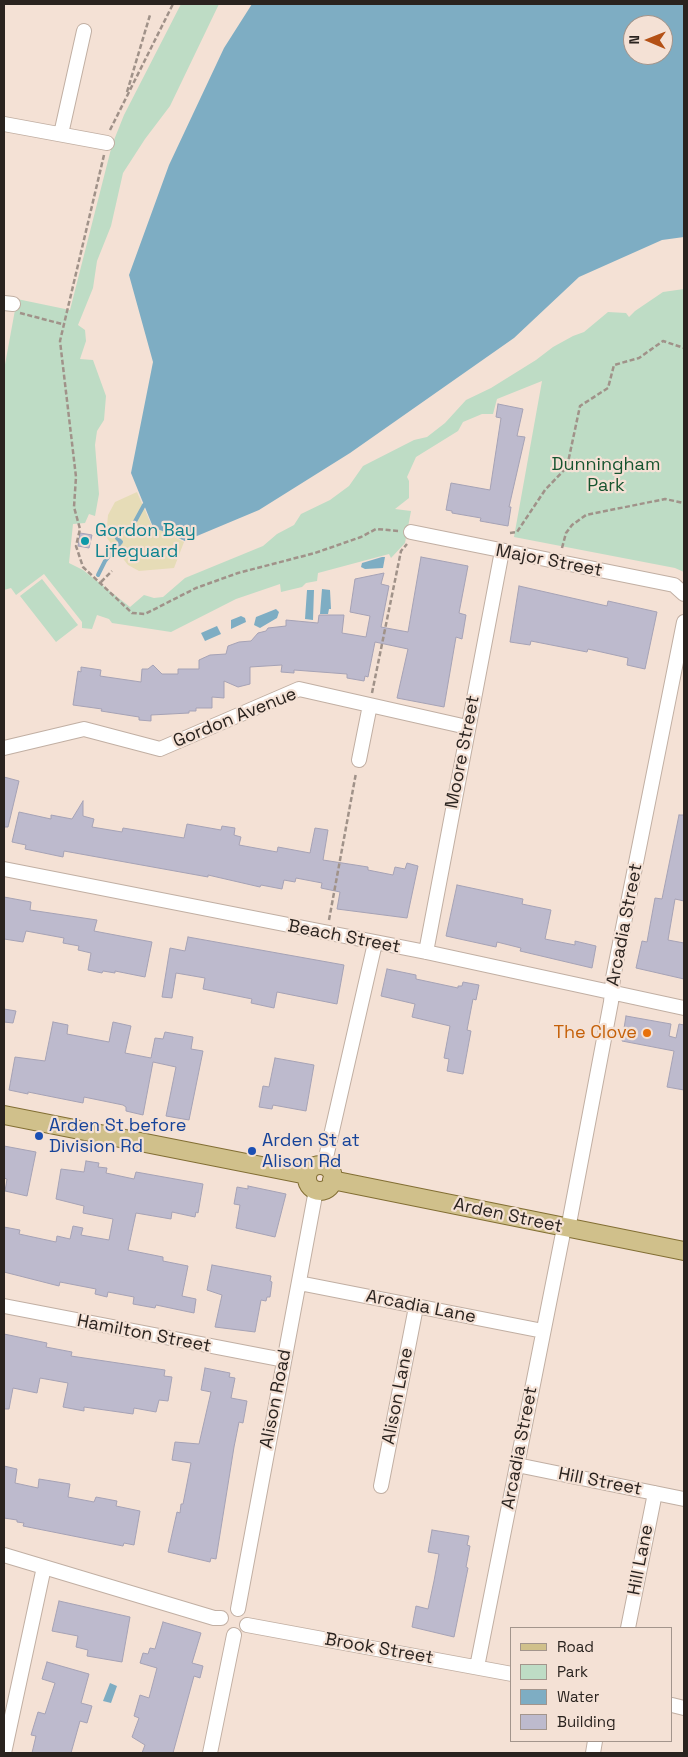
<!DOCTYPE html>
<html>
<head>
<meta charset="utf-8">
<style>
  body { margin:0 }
  #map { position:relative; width:688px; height:1757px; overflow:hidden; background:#f4e1d5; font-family:"Space Grotesk",sans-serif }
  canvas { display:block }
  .frame { position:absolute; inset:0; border:5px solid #2a231f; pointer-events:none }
  .legend { position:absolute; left:510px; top:1627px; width:162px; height:115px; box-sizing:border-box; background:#f4e1d5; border:1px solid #a3958c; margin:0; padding:6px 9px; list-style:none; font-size:15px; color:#2a231f }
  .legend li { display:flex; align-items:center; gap:10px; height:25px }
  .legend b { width:25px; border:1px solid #a3958c }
  .north { position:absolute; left:623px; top:15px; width:50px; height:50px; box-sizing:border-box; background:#f4e1d5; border:1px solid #a3958c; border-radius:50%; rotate:271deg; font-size:14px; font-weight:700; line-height:20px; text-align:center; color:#2a231f }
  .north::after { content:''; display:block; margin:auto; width:18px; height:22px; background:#b45116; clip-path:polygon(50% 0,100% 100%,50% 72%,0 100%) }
</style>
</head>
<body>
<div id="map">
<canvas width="688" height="1757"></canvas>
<div class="frame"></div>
<ul class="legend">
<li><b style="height:6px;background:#d0c08b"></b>Road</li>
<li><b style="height:14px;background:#bedcc5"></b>Park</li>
<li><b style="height:14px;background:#7eadc3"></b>Water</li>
<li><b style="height:14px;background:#bdbacd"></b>Building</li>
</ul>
<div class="north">N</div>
</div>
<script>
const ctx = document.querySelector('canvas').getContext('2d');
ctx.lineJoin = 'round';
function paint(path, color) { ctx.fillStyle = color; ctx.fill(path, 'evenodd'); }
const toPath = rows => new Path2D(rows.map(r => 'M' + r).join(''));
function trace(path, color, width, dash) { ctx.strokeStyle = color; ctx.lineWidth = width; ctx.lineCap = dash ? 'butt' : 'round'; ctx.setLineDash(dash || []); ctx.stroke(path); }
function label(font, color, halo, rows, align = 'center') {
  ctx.font = font + ' "Space Grotesk",sans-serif'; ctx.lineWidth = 4.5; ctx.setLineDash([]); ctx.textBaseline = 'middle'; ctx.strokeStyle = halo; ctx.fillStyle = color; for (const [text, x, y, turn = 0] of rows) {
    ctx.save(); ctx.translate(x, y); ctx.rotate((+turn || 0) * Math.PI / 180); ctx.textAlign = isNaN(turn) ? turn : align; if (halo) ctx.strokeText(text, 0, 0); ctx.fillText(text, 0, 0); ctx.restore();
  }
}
paint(toPath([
  [181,4,219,4,170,106,145,139,123,173,111,226,97,261,93,288,78,325,85,330,86,341,80,359,93,360,106,396,104,420,97,431,95,445,99,494,95,516,89,514,85,523,73,524,69,563,83,570,130,607,144,595,154,598,163,597,185,578,263,546,277,534,294,525,301,514,330,500,349,486,363,466,414,440,427,437,445,423,466,400,491,388,536,360,553,347,573,336,584,332,608,312,626,313,629,317,635,311,663,292,684,289,684,572,675,568,514,537,542,381,497,399,493,414,482,414,463,422,458,431,416,457,407,477,409,481,409,498,395,509,411,511,405,543,391,558,389,554,318,573,317,581,306,583,302,587,281,592,280,584,236,599,171,632,112,623,109,619,97,615,92,629,82,628,82,622,44,574,16,595,11,588,4,590,4,370,17,299,70,310,112,145,124,115],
  [42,579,78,625,56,642,20,596]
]), '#bedcc5');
paint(toPath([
  [137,492,152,526,184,542,174,568,139,571,128,565,106,537,108,515,115,502]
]), '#e6dcb7');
paint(toPath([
  [252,4,684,4,684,237,662,240,579,277,514,338,350,453,259,510,185,541,153,527,131,473,153,362,129,275,169,165,224,48],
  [633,25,663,25,663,55,633,55],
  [382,557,385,557,383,568,365,569,361,567,362,563],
  [322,589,330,590,331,609,329,609,328,614,320,614],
  [307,590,314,590,313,620,305,619],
  [276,609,279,612,277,618,260,628,254,625,256,617],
  [241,616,245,618,246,622,231,629,231,620],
  [217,626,221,634,205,641,201,633],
  [110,1683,117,1686,111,1703,103,1701]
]), '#7eadc3');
trace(toPath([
  [98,575,105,561,121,542,117,538,121,532,132,527,144,505]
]), '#7eadc3', 4);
const building = toPath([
  [498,404,523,409,517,436,525,437,509,507,511,507,508,526,480,521,481,518,452,513,452,511,446,510,451,483,490,490,501,418,496,417,498,404],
  [80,533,92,535,89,548,78,546,80,533],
  [421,557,468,566,459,613,466,615,462,639,456,637,444,707,397,698,408,649,375,642,368,677,365,676,364,681,347,678,347,674,294,670,294,673,281,672,282,665,250,667,250,684,238,687,224,681,224,698,212,697,212,708,196,708,196,711,189,711,189,713,151,715,151,721,139,720,139,717,101,711,102,709,73,705,78,671,81,672,81,667,101,670,100,676,141,682,142,669,148,669,153,665,162,674,178,674,178,669,199,669,199,660,210,655,226,654,228,646,239,642,251,641,258,633,266,631,268,628,286,626,286,620,318,623,319,615,344,615,342,633,366,637,370,616,350,612,355,579,384,573,381,584,389,586,381,627,408,632,421,557],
  [519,586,607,606,608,601,657,612,645,669,627,665,628,658,588,649,587,652,531,641,530,645,510,642,519,586],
  [4,777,19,781,8,827,4,827,4,777],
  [83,801,83,816,94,819,92,827,122,832,123,828,184,838,187,824,221,830,222,826,235,828,234,835,241,837,239,845,277,852,278,847,310,853,315,828,328,830,323,860,368,867,368,870,393,875,395,867,405,869,407,863,418,866,407,918,337,909,340,892,321,888,322,883,296,878,295,882,284,880,282,889,261,885,260,887,208,875,208,877,64,851,63,857,25,849,26,845,12,842,19,812,51,819,51,815,72,819,83,801],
  [679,815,684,815,684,901,675,899,668,940,684,943,684,979,636,968,642,941,647,942,655,898,662,899,679,815],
  [457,885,523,899,522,904,551,910,545,939,575,945,575,941,596,946,592,968,520,951,521,948,497,942,496,947,446,936,457,885],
  [4,897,31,902,30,910,97,920,94,931,152,942,145,977,115,971,115,973,103,971,102,973,88,970,91,953,78,950,79,946,63,943,64,938,26,931,23,942,4,939,4,897],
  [188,937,344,965,337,1004,277,992,274,1008,251,1003,252,999,203,989,205,978,176,973,172,998,162,997,170,948,185,951,188,937],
  [387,969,416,975,416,979,458,988,458,986,462,986,463,982,479,985,476,1000,473,999,467,1030,471,1031,463,1074,447,1071,449,1059,444,1058,450,1026,412,1017,415,1004,381,996,387,969],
  [4,1009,16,1011,13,1023,4,1022,4,1009],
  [626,1016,671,1024,669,1036,676,1038,679,1024,684,1025,684,1090,667,1087,674,1051,622,1041,626,1016],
  [53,1022,68,1025,67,1034,109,1042,113,1022,131,1026,125,1053,151,1058,155,1038,163,1039,165,1032,193,1037,191,1049,203,1051,189,1120,166,1116,176,1067,153,1062,143,1115,126,1111,126,1107,123,1105,84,1097,83,1103,28,1092,28,1094,9,1090,15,1057,45,1061,53,1022],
  [275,1058,314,1065,306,1111,273,1105,272,1109,259,1107,263,1086,269,1087,275,1058],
  [4,1146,36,1152,27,1196,5,1191,7,1179,4,1178,4,1146],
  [86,1161,99,1163,98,1167,107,1168,106,1173,134,1179,136,1172,203,1184,198,1213,196,1212,195,1217,172,1212,171,1219,136,1213,128,1250,163,1257,163,1261,188,1266,182,1296,196,1299,194,1313,156,1305,155,1308,133,1304,134,1297,108,1292,107,1297,95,1294,96,1289,60,1282,59,1286,4,1272,4,1227,20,1230,19,1234,56,1242,57,1236,70,1239,73,1226,83,1228,81,1235,109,1240,113,1219,83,1213,84,1206,56,1199,61,1169,84,1172,86,1161],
  [248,1186,286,1194,275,1237,236,1228,240,1205,234,1204,237,1187,248,1189,248,1186],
  [212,1265,271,1276,270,1281,272,1282,270,1297,267,1297,266,1301,261,1300,255,1332,215,1327,222,1295,207,1290,212,1265],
  [4,1334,47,1343,46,1347,72,1352,71,1356,165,1370,164,1376,172,1377,168,1401,159,1400,156,1412,134,1408,133,1414,84,1407,84,1411,63,1407,68,1383,40,1378,37,1393,13,1388,9,1409,4,1409,4,1334],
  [205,1368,230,1373,229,1377,235,1378,231,1398,247,1401,243,1423,239,1422,234,1447,216,1559,211,1558,210,1562,168,1552,177,1512,180,1513,181,1504,183,1504,191,1463,172,1460,175,1442,199,1444,211,1392,201,1390,205,1368],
  [4,1466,17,1469,15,1483,38,1488,39,1479,70,1484,68,1497,94,1502,96,1497,117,1501,116,1506,140,1511,134,1545,124,1543,123,1546,23,1526,24,1523,17,1522,17,1520,4,1518,4,1466],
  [432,1530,469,1536,467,1545,470,1546,466,1567,468,1568,454,1637,412,1627,416,1606,428,1609,434,1581,439,1554,428,1552,432,1530],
  [59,1601,130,1617,122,1662,87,1656,88,1650,76,1647,78,1636,52,1631,59,1601],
  [163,1622,201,1633,192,1663,203,1666,200,1678,194,1676,173,1753,142,1753,145,1745,132,1737,139,1718,134,1716,140,1695,149,1698,157,1668,140,1663,143,1653,148,1654,150,1648,155,1649,163,1622],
  [47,1662,89,1674,81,1703,92,1706,87,1723,80,1721,71,1753,32,1753,36,1736,31,1735,38,1712,45,1714,55,1683,42,1679,47,1662]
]);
paint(building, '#bdbacd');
trace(building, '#a5a2b5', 1);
const minor = toPath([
  [4,124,107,143],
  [61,134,84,31],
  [4,303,13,304],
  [411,532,674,585,684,594],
  [4,748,84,729,160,749,299,689,467,727],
  [359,760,370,705],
  [4,869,426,952,684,1008],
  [426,952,502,551],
  [324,1166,375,943],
  [568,1229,611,1002,613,978,684,622],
  [299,1283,543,1331],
  [4,1306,284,1360],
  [517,1465,684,1499],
  [381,1486,416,1307],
  [4,1555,214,1618,221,1618],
  [238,1609,316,1190],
  [247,1625,512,1674],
  [628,1628,655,1493],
  [477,1667,564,1228],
  [672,1705,684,1708],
  [4,1753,44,1567],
  [210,1753,234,1635],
  [593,1753,595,1741]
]);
const major = toPath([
  [4,1115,307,1175],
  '307 1178a13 13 0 1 1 26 0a13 13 0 1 1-26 0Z',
  [332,1180,684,1251]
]);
trace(minor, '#c1afa3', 16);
trace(major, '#826e33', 20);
trace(toPath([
  [127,92,150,15],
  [110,130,173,4],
  [104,155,60,341,76,477,74,507,80,529,76,546,83,567,132,613,145,614,196,588,238,573,315,553,361,537,376,529,399,531],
  [20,313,62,324],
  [510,533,517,532,545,490,567,467,580,406,608,388,614,365,639,358,663,341,684,348],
  [562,548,566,533,572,525,586,515,665,499,684,503],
  [101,582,112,571],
  [372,693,401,551,407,544],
  [329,920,356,773]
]), '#a09289', 2.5, [5, 2.5]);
trace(minor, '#fff', 14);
trace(major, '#d0c08b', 18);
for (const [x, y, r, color] of [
  [85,541,5,"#0f9aa8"],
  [647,1033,5,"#e8710a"],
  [39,1136,5,"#1a4fb4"],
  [252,1151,5,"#1a4fb4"]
]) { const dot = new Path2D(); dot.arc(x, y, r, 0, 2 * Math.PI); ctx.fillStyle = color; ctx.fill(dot); trace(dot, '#f4e1d5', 2); }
label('18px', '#16542f', '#f4e1d5', [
  ["Dunningham",606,465],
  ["Park",606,486]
]);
label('18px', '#0d838f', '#f4e1d5', [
  ["Gordon Bay",95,531],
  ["Lifeguard",95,552]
], 'left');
label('18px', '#2a231f', '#f4e1d5', [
  ["Major Street",549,561,11],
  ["Gordon Avenue",235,718,-22],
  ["Moore Street",463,752,-79],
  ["Arcadia Street",625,925,-79],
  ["Beach Street",344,937,11],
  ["Arden Street",508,1216,12],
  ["Arcadia Lane",421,1307,11],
  ["Hamilton Street",144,1334,11],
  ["Alison Lane",398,1396,-79],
  ["Alison Road",276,1399,-79],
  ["Arcadia Street",520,1448,-79],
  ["Hill Street",600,1482,11],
  ["Hill Lane",641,1560,-79],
  ["Brook Street",379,1649,10]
]);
label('18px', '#c56008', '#f4e1d5', [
  ["The Clove",637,1033]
], 'right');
label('18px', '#164399', '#f4e1d5', [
  ["Arden St before",49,1126],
  ["Division Rd",49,1147],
  ["Arden St at",262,1141],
  ["Alison Rd",262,1162]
], 'left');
</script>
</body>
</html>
